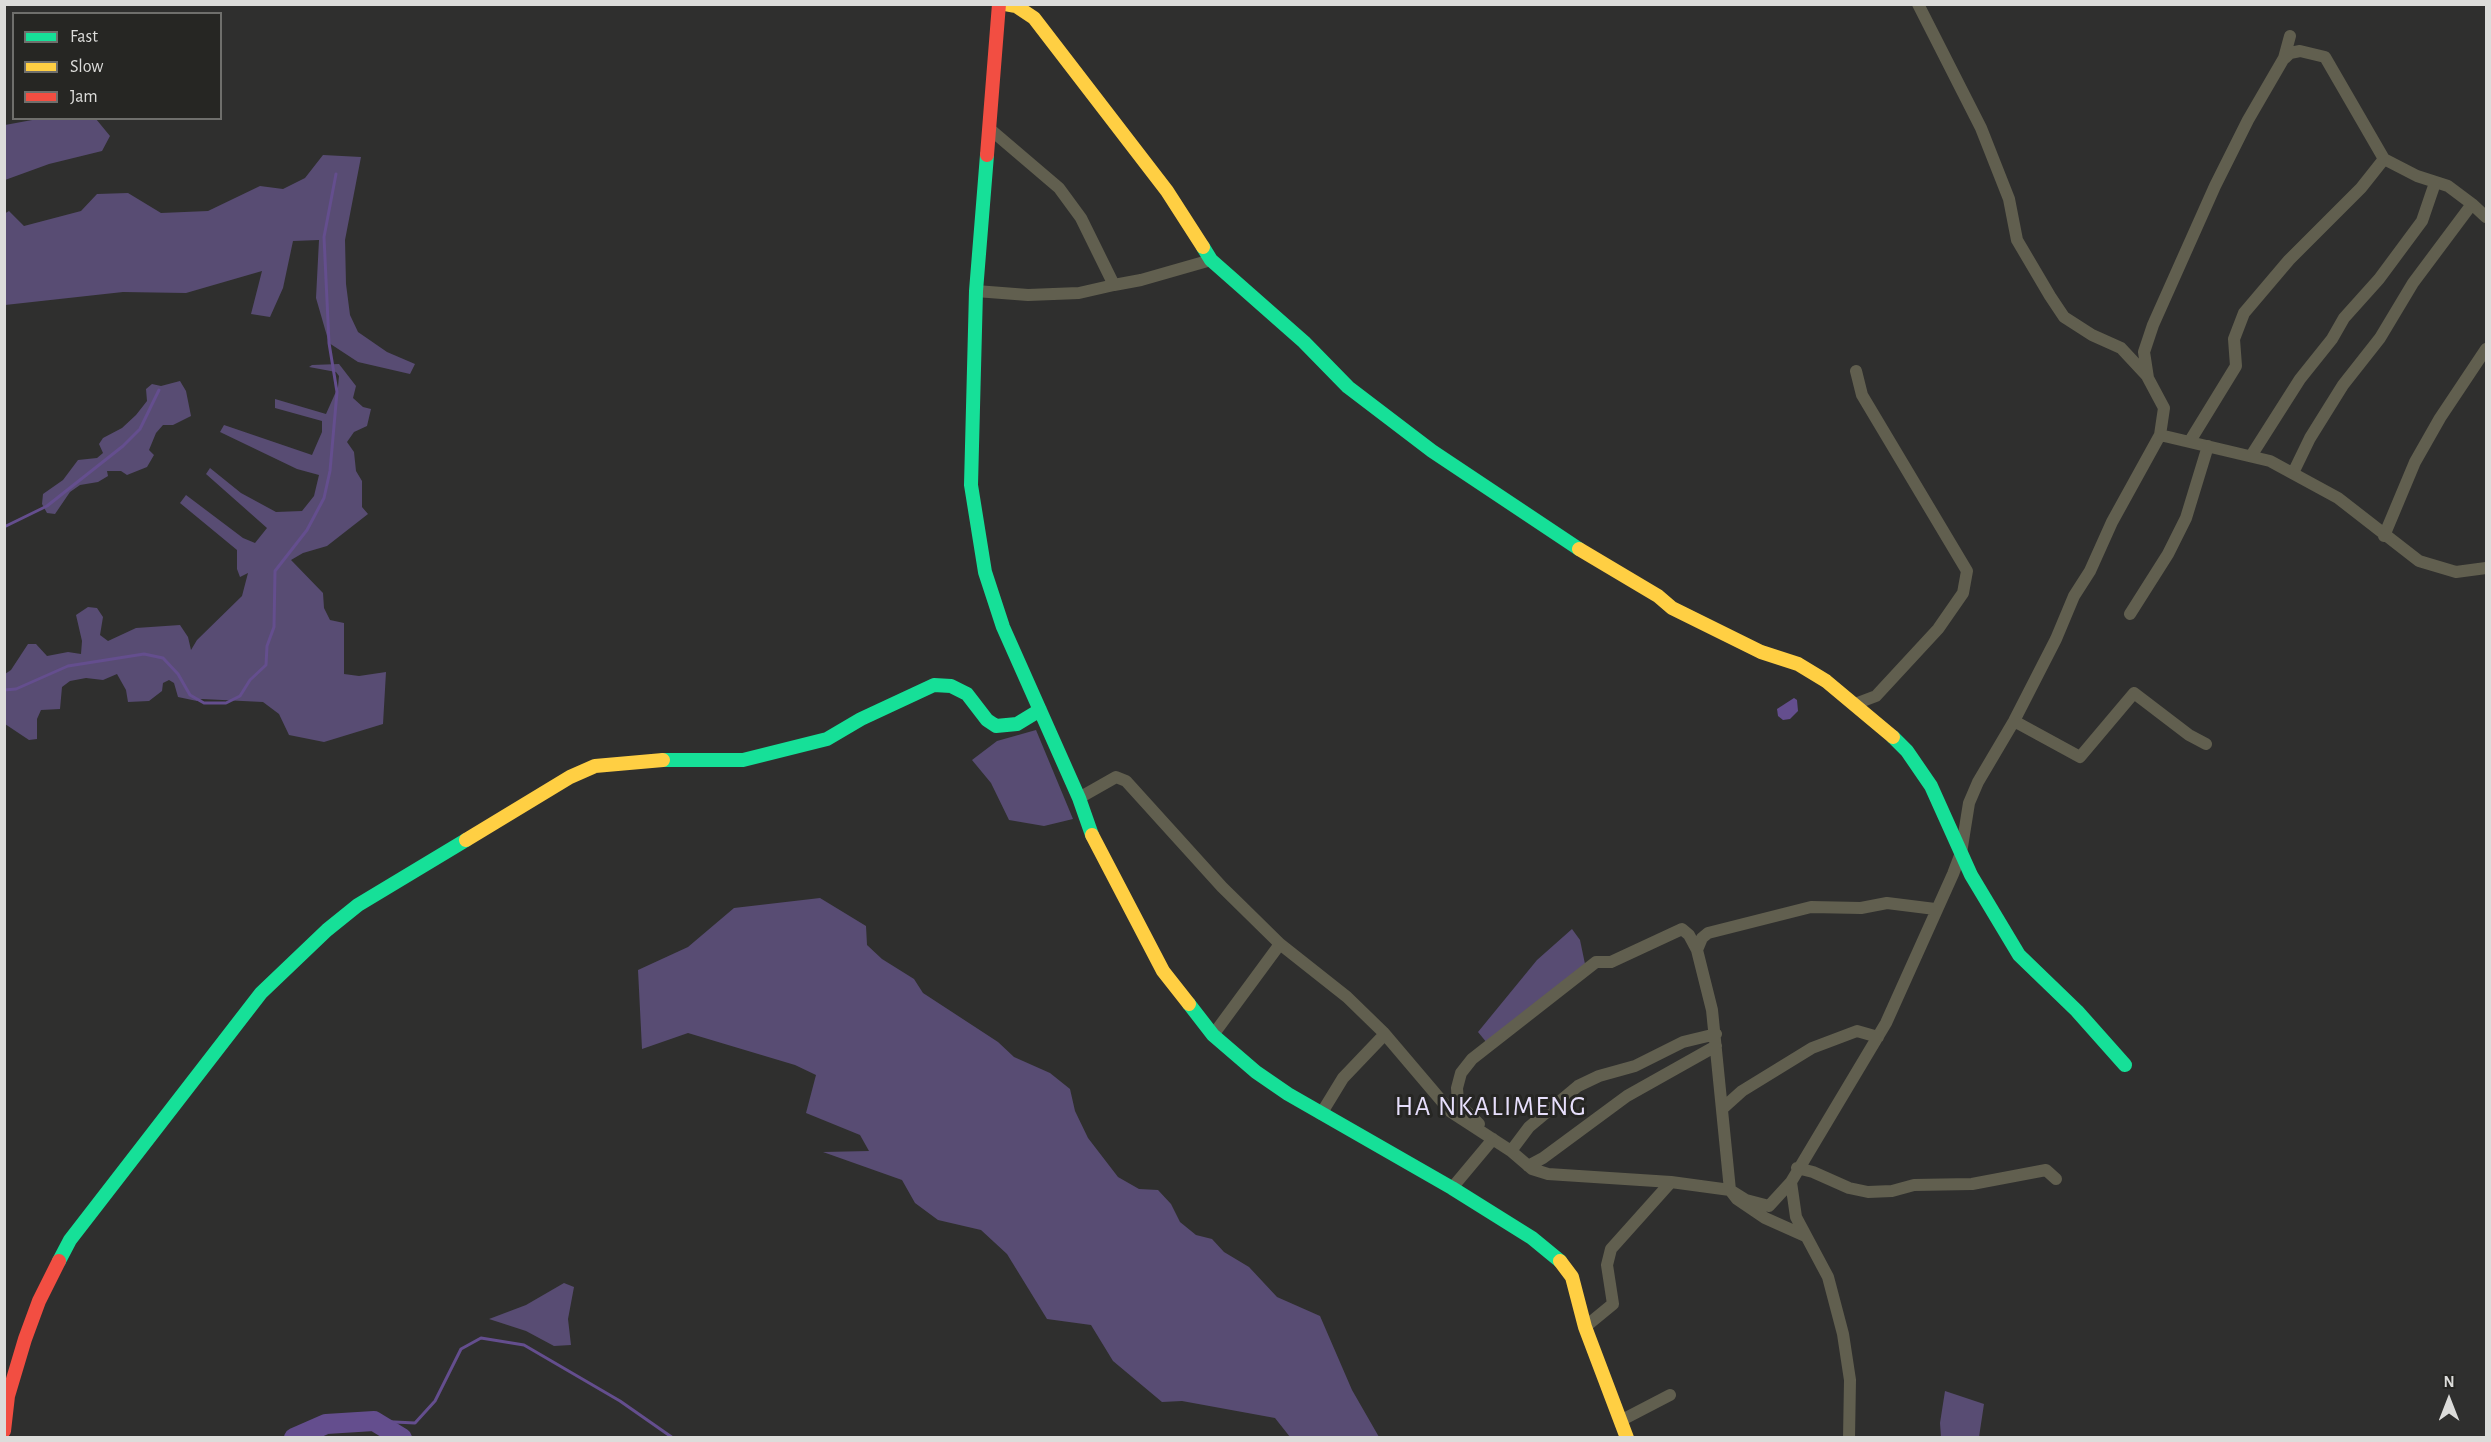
<!DOCTYPE html>
<style>
body{margin:0}
#map{position:relative;width:2491px;height:1442px;overflow:hidden;background:#2f2f2e;font-family:"Alegreya Sans",sans-serif}
canvas{display:block}
.frame{position:absolute;inset:0;border:6px solid #dcdcda;pointer-events:none}
.legend{position:absolute;left:12px;top:12px;width:210px;height:108px;box-sizing:border-box;background:#262623;border:2px solid #6f6f6c;margin:0;padding:8px 10px;list-style:none;font-size:18px;color:#dcdcda}
.legend li{display:flex;align-items:center;gap:12px;height:30px}
.legend b{width:30px;border:2px solid #6f6f6c}
.north{position:absolute;left:2419px;top:1370px;width:60px;height:60px;-webkit-text-stroke:4px #262623;paint-order:stroke;rotate:0deg;font-size:16px;font-weight:700;line-height:24px;text-align:center;color:#dcdcda}
.north::after{content:'';display:block;margin:auto;width:21px;height:27px;background:#dcdcda;clip-path:polygon(50% 0,100% 100%,50% 72%,0 100%)}
</style>
<div id="map">
<canvas width="2491" height="1442"></canvas>
<div class="frame"></div>
<ul class="legend">
<li><b style="height:8px;background:#16e098"></b>Fast</li>
<li><b style="height:8px;background:#ffcf43"></b>Slow</li>
<li><b style="height:8px;background:#f24e42"></b>Jam</li>
</ul>
<div class="north">N</div>
</div>
<script>
const context = document.querySelector('canvas').getContext('2d');
context.lineJoin = 'round';
function fillPath(path, color) { context.fillStyle = color; context.fill(path, 'evenodd'); }
const shape = rows => new Path2D(rows.map(r => 'M' + r).join(''));
function trace(path, color, width, dash) { context.strokeStyle = color; context.lineWidth = width; context.lineCap = dash ? 'butt' : 'round'; context.setLineDash(dash || []); context.stroke(path); }
function drawText(font, color, halo, rows, align = 'center') {
  context.font = font + ' "Alegreya Sans",sans-serif'; context.lineWidth = 6; context.setLineDash([]); context.textBaseline = 'middle'; context.strokeStyle = halo; context.fillStyle = color; for (const [text, x, y, turn = 0] of rows) {
    context.save(); context.translate(x, y); context.rotate((+turn || 0) * Math.PI / 180); context.textAlign = isNaN(turn) ? turn : align; if (halo) context.strokeText(text, 0, 0); context.fillText(text, 0, 0); context.restore();
  }
}
fillPath(shape([
 [43,118,96,119,110,136,102,151,49,164,5,180,5,125],
 [323,155,361,157,345,240,346,284,350,315,358,332,387,352,415,364,410,374,358,362,329,343,316,298,319,240,293,241,283,288,270,317,251,314,262,271,186,293,123,292,5,305,4,214,9,211,24,226,81,211,97,194,128,193,161,213,208,211,260,186,283,189,305,178],
 [339,364,356,386,353,398,363,407,371,409,367,426,354,432,347,442,354,452,356,471,362,481,362,507,368,514,327,546,303,553,291,560,323,593,324,608,330,620,344,623,344,674,359,676,386,672,383,724,324,742,289,735,279,714,263,702,202,699,197,701,178,697,174,683,169,680,163,683,162,691,149,701,128,702,126,690,117,674,103,680,86,678,70,681,62,687,60,709,41,710,37,719,37,739,29,740,5,724,5,674,11,670,28,644,36,644,47,656,68,652,81,654,82,641,76,615,88,607,97,608,103,617,100,635,108,641,136,628,180,625,188,637,191,650,197,640,242,596,248,573,240,577,237,569,237,550,180,503,186,495,243,538,255,543,267,528,206,474,210,468,241,493,276,512,302,511,314,496,319,475,297,469,220,432,224,425,312,455,322,432,322,421,275,408,275,399,326,414,338,387,339,376,336,372,309,367,312,365],
 [180,381,186,391,191,416,173,425,163,425,156,433,149,450,154,455,147,467,127,475,121,471,107,471,108,476,98,482,80,485,70,492,55,514,47,513,42,504,43,494,63,480,78,460,97,458,103,453,99,444,103,438,122,428,136,415,147,401,146,389,152,384,161,386],
 [1036,730,1073,819,1044,826,1009,820,991,783,972,760,997,741],
 [820,898,866,926,867,945,882,959,914,979,923,993,998,1042,1014,1057,1050,1073,1070,1089,1075,1111,1088,1138,1118,1177,1139,1189,1158,1190,1171,1204,1180,1222,1196,1235,1212,1239,1224,1252,1249,1267,1277,1297,1320,1316,1352,1390,1379,1437,1290,1437,1275,1418,1182,1401,1162,1402,1113,1361,1091,1325,1047,1319,1007,1254,981,1230,938,1220,915,1203,902,1180,823,1152,869,1151,860,1135,806,1113,816,1075,795,1065,688,1033,642,1049,638,970,688,947,734,908],
 [1572,929,1580,940,1585,964,1487,1043,1478,1032,1537,960],
 [564,1283,574,1287,568,1319,571,1345,554,1346,526,1331,489,1319,526,1305],
 [1945,1391,1984,1404,1979,1437,1941,1437,1940,1423]
]), '#584c73');
fillPath(shape([
 [1794,698,1797,700,1798,711,1790,719,1783,720,1778,716,1777,709]
]), '#644e8e');
trace(shape([
 [4,527,47,506,123,446,140,429,159,390],
 [4,690,16,689,68,666,144,654,163,658,178,674,190,695,204,703,226,703,240,696,250,680,266,665,267,646,274,627,275,571,307,530,324,498,330,471,337,392,329,343,324,237,336,174],
 [374,1421,415,1423,435,1401,461,1349,481,1338,524,1345,620,1401,673,1438]
]), '#644e8e', 3);
trace(shape([
 [294,1438,326,1424,374,1421,402,1438]
]), '#644e8e', 20);
trace(shape([
 [1918,4,1981,128,2009,199,2017,240,2050,296,2064,317,2092,335,2121,348,2148,377],
 [2285,58,2290,53,2300,51,2325,57,2384,159],
 [991,130,1059,188,1081,218,1114,285,1141,280,1211,260],
 [2472,204,2486,217],
 [976,291,1028,295,1079,293,1114,285],
 [2160,435,2270,461,2338,498,2419,561,2456,572,2486,568],
 [2190,441,2236,366,2234,339,2244,313,2289,260,2361,188,2384,159,2417,176,2448,186,2472,204,2413,283,2380,338,2343,385,2310,438,2293,473],
 [2251,456,2300,379,2332,339,2344,318,2379,279,2422,221,2435,183],
 [2384,536,2415,462,2440,418,2486,349],
 [2130,614,2168,554,2186,518,2208,446],
 [1855,704,1876,696,1938,629,1963,593,1967,571,1862,395,1856,371],
 [2014,721,2080,757,2134,693,2189,735,2206,744],
 [1079,798,1116,777,1126,781,1222,887,1280,944],
 [1697,950,1702,938,1708,933,1811,907,1861,908,1887,903,1935,909],
 [1213,1035,1280,944,1347,997,1383,1032,1451,1112,1511,1151,1532,1169,1548,1174,1671,1182,1730,1190,1737,1199,1765,1218,1803,1235],
 [1722,1109,1742,1091,1812,1048,1857,1031,1878,1037],
 [1321,1114,1343,1078,1385,1034],
 [1479,1124,1458,1103,1457,1088,1461,1073,1472,1059,1596,962,1611,962,1682,929,1689,935,1697,950,1712,1010,1730,1190,1746,1200,1769,1206,1791,1182],
 [1511,1151,1529,1127,1578,1086,1599,1076,1635,1066,1683,1042,1716,1034],
 [1528,1166,1543,1158,1627,1096,1716,1046],
 [1797,1168,1813,1172,1849,1188,1868,1192,1892,1191,1914,1185,1972,1184,2046,1170,2056,1179],
 [1452,1188,1493,1139],
 [1585,1327,1613,1304,1607,1265,1611,1249,1671,1182],
 [1623,1425,1620,1421,1670,1395],
 [1849,1438,1850,1380,1843,1334,1828,1277,1796,1217,1791,1182,1886,1023,1953,874,1961,853,1969,803,1978,782,2014,721,2056,639,2074,596,2090,571,2112,522,2160,435,2164,408,2148,378,2144,352,2153,325,2215,186,2248,120,2284,58,2290,36]
]), '#615f4f', 12);
trace(shape([
 [987,155,976,291,971,485,985,572,1003,627,1079,798,1092,835],
 [1203,247,1211,260,1304,342,1348,387,1432,451,1579,549],
 [1893,737,1907,751,1931,786,1971,875,2019,955,2077,1011,2125,1065],
 [663,760,743,760,827,739,861,719,934,685,951,686,967,694,987,720,996,726,1017,724,1040,710],
 [1189,1004,1213,1035,1256,1072,1288,1094,1452,1188,1532,1238,1560,1261],
 [59,1261,70,1240,261,993,327,930,358,905,466,840]
]), '#16e098', 14);
trace(shape([
 [1005,4,1016,6,1034,18,1167,191,1203,247],
 [1579,549,1658,596,1672,608,1761,652,1798,664,1826,681,1893,737],
 [1092,835,1163,971,1189,1004],
 [466,840,570,777,595,766,663,760],
 [1560,1261,1572,1277,1585,1327,1627,1438]
]), '#ffcf43', 14);
trace(shape([
 [987,155,999,4],
 [4,1431,8,1396,25,1339,39,1301,59,1261]
]), '#f24e42', 14);
context.letterSpacing = '1.5px';
drawText('27px', '#e7dffc', '#262623', [
 ["HA NKALIMENG",1491,1107]
]);
context.letterSpacing = '0px';
</script>
